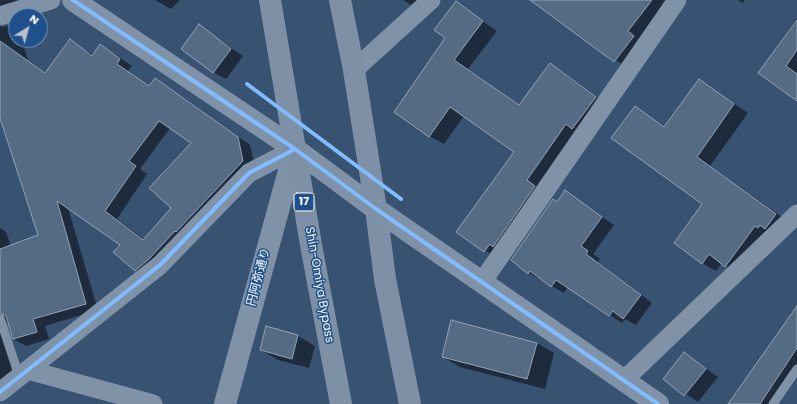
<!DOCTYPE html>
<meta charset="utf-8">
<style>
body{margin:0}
#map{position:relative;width:797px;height:404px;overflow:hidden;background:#385272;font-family:Poppins,sans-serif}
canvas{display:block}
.north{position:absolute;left:8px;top:8px;width:40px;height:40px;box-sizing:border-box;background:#1f508b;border:1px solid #7996b9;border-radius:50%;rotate:37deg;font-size:11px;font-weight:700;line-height:16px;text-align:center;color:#fff}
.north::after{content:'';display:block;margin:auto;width:14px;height:18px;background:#b9c2ce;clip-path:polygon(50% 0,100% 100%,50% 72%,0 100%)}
</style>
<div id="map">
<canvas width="797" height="404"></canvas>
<div class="north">N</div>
</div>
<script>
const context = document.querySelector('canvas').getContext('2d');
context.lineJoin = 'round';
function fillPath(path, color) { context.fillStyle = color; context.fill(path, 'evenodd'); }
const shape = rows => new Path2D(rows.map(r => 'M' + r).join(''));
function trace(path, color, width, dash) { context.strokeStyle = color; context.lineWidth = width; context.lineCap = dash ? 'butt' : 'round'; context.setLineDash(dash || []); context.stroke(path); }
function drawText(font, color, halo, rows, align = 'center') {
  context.font = font + ' Poppins,"Noto Sans JP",sans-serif'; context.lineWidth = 3; context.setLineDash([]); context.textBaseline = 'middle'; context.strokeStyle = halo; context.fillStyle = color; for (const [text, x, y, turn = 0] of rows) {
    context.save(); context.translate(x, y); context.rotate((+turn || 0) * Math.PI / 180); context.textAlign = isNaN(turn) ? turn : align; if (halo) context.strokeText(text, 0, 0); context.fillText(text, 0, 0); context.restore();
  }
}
fillPath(shape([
 [0,0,30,0,1,21,1,27,8,26,16,31,16,40,22,40,28,60,46,73,70,41,93,55,101,45,132,66,128,71,150,87,155,79,167,86,250,145,255,168,148,277,136,270,121,244,68,208,98,310,45,326,49,339,26,346,14,339,8,320,6,327,17,374,0,385,0,228,6,232,11,246,39,236,0,112],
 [170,128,193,143,172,208,145,240,117,219,147,174,140,169],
 [155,0,180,0,171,9],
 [403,0,424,0,417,9],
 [531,0,668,0,627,68],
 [737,0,745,0,743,3],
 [456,3,497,31,468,69,520,105,550,64,565,73,610,107,500,260,457,232,515,151,464,116,444,144,429,136,446,37],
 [797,18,797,100,760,73],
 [199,26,243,56,226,79,213,72],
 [699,80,748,113,710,166,789,222,740,274,722,263,716,271,702,263,704,204,635,107,665,127],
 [565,192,614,225,593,254,600,259,598,262,652,303,636,325,625,319,622,323,568,287,564,293,529,273,512,260],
 [797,311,797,371,775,404,730,404],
 [267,327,298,336,315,346,309,368,278,360,261,350],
 [537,343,554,353,545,389,460,367,443,357],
 [684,353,718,377,698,402,664,379]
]), '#0007');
const building = shape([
 [530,0,652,0,628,31,634,36,614,62,530,0],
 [456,1,483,21,454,60,519,105,550,63,596,97,572,129,566,124,527,180,535,186,493,247,490,244,484,252,456,232,514,152,450,107,429,137,394,112,445,38,434,30,456,1],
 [797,20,797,50,786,66,797,74,797,101,758,73,797,20],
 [199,24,231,49,213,73,181,49,199,24],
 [70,39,92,56,100,44,120,59,117,64,149,86,155,78,238,137,243,161,176,232,175,231,149,259,135,271,113,252,120,245,57,201,86,304,33,319,37,332,13,339,6,316,0,312,0,249,38,235,0,118,0,41,45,73,70,39],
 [159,121,191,143,149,188,171,208,143,240,105,211,136,166,129,161,159,121],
 [699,79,734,104,697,157,776,214,765,229,760,225,758,228,755,226,725,267,709,254,702,264,674,243,702,204,611,138,635,106,664,127,699,79],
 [565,190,602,217,581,246,588,251,586,254,641,295,623,319,613,311,609,316,556,280,551,287,530,271,528,274,511,260,553,199,557,202,565,190],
 [797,306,797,348,760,404,728,404,797,306],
 [451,320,537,343,527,379,442,357,451,320],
 [266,326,298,335,292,359,260,350,266,326],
 [684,352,706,369,684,396,663,379,684,352]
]);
fillPath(building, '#556b84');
trace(building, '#93a2b5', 1);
trace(shape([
 [0,318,19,376],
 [773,404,797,369]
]), '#7f92a7', 9);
trace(shape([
 [0,16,51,0],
 [354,70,431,0],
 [482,282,677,0],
 [28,370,153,404],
 [624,380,797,214],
 [0,392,160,265,249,173,295,149]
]), '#7f92a7', 19);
trace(shape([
 [73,0,295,149,376,209,658,404],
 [225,404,295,149]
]), '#7f92a7', 22);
trace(shape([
 [270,0,311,245,341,404],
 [340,0,354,70,376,209,385,279,410,404]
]), '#7e90a5', 22);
trace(shape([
 [73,0,295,149,376,209,658,404],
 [247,84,401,199],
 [0,392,160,265,249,173,295,149]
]), '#80bcff', 4);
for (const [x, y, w] of [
 [304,202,20]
]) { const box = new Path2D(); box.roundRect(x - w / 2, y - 9, w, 18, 3); context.fillStyle = '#1f508b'; context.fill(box); trace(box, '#fff', 1); }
drawText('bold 11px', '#fff', null, [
 ["17",304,202]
]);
drawText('12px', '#fff', '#1f508b', [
 ["円阿弥通り",259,277,-75],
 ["Shin-Omiya Bypass",319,285,80]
]);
</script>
